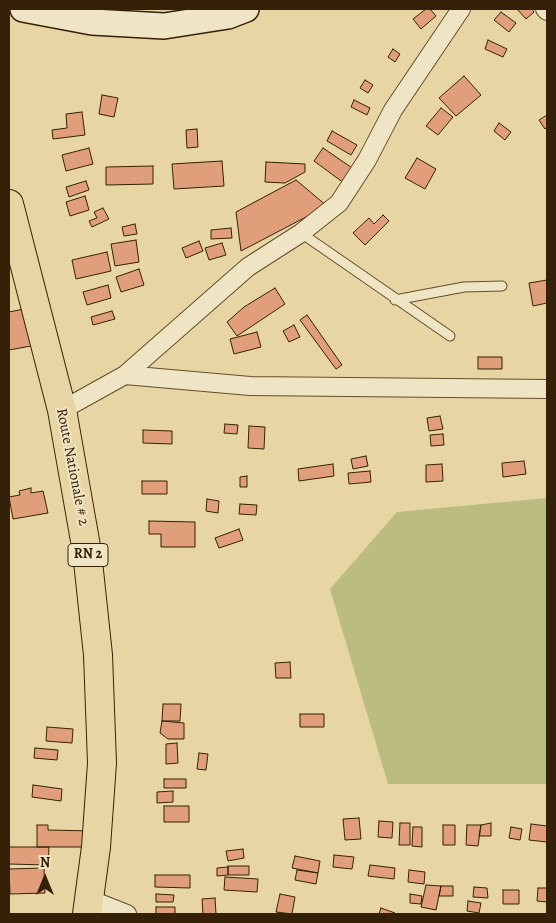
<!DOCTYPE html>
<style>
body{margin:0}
#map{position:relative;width:556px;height:923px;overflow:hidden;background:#e7d6a3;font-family:Alegreya,serif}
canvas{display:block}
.frame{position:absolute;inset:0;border:10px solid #352107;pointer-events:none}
.north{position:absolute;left:20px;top:853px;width:50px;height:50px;-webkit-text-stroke:4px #efe4c3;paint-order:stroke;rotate:0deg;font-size:14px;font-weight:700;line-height:20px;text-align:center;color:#352107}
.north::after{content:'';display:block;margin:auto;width:18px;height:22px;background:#352107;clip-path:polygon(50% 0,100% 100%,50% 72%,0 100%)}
</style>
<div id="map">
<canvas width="556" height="923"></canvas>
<div class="frame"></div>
<div class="north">N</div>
</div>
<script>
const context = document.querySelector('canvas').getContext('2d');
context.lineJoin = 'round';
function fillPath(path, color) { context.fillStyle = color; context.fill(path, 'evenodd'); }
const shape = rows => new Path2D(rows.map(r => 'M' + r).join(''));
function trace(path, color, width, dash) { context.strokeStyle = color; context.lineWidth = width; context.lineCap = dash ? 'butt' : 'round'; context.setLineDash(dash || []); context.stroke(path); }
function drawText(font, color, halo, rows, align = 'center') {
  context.font = font + ' Alegreya,serif'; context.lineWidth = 4; context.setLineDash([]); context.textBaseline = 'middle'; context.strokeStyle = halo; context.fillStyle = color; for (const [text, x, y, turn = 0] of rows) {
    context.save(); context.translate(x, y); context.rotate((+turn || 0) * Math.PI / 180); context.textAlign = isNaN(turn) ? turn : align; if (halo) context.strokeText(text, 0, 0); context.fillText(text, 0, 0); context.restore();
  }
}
fillPath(shape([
 [547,498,547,784,388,784,330,589,397,512]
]), '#babc82');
const building = shape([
 [426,9,430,9,436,16,421,29,413,19,426,9],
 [517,9,532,9,534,12,526,19,517,9],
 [501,12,516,23,509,32,494,20,501,12],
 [488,40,507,49,503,57,485,49,488,40],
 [393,49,400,54,395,62,388,57,393,49],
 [464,76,481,95,456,116,439,98,464,76],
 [365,80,373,85,368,93,360,88,365,80],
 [102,95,118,98,114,117,99,114,102,95],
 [354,100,370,108,367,115,351,107,354,100],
 [441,108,453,117,438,135,426,126,441,108],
 [82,112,85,135,53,139,52,130,67,128,66,114,82,112],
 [547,115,547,127,545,129,539,120,547,115],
 [499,123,511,132,505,140,494,131,499,123],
 [197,129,198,147,187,148,186,130,197,129],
 [332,131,357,145,351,155,327,141,332,131],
 [89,148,93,164,66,171,62,155,89,148],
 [323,148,358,172,348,186,314,161,323,148],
 [417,158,436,169,425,189,405,178,417,158],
 [222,161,224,186,174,189,172,164,222,161],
 [266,162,305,164,305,172,285,183,265,182,266,162],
 [153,166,153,184,106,185,106,167,153,166],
 [296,180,327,206,241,251,236,212,296,180],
 [86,181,89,190,69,197,66,187,86,181],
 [85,196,89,210,70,216,66,202,85,196],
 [103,208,109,219,92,227,89,221,97,218,94,212,103,208],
 [383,215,389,221,365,245,353,233,369,218,374,224,383,215],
 [135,224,137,234,124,236,122,227,135,224],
 [231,228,232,238,211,239,211,230,231,228],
 [136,240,139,262,115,266,111,244,136,240],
 [199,241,203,251,186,258,182,248,199,241],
 [222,243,226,255,209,260,205,248,222,243],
 [107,252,111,271,76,279,72,260,107,252],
 [139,269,144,285,121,292,116,277,139,269],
 [547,280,547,303,533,306,529,283,547,280],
 [108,285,111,298,87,305,83,292,108,285],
 [275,288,285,304,237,336,227,322,244,307,275,288],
 [24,309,31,346,9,350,9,312,24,309],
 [112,311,115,319,93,325,91,317,112,311],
 [307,315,342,365,336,369,300,320,307,315],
 [294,325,300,337,289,342,283,331,294,325],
 [257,332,261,347,234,354,230,339,257,332],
 [478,357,502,357,502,369,478,369,478,357],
 [440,416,443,429,429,431,427,418,440,416],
 [225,424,238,425,237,434,224,433,225,424],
 [249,426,265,427,264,449,248,448,249,426],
 [143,430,172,431,172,444,143,443,143,430],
 [443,434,444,445,431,446,430,435,443,434],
 [366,456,368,466,353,469,351,459,366,456],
 [524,461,526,474,503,477,502,463,524,461],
 [333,464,334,476,299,481,298,469,333,464],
 [442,464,443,481,426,482,426,465,442,464],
 [370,471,371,482,349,484,348,473,370,471],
 [247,476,247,487,240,487,240,477,247,476],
 [142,481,167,481,167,494,142,494,142,481],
 [31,488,31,493,43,491,48,513,13,519,9,497,20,495,19,491,31,488],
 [207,499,219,501,218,513,206,511,207,499],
 [240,504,257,505,256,515,239,514,240,504],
 [149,521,195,522,195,547,161,547,161,534,149,534,149,521],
 [239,529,243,540,219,548,215,538,239,529],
 [290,662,291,678,276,678,275,663,290,662],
 [163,704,181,704,180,721,162,721,163,704],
 [300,714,324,714,324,727,300,727,300,714],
 [162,721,184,723,184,739,168,739,160,733,162,721],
 [47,727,73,729,72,743,46,741,47,727],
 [177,743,178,763,166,764,166,744,177,743],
 [35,748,58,750,57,760,34,758,35,748],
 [199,753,208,754,206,770,197,769,199,753],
 [164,779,186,779,186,788,164,788,164,779],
 [33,785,62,789,61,801,32,797,33,785],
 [173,791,173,802,157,803,157,792,173,791],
 [164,806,189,806,189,822,164,822,164,806],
 [359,818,361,839,345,840,343,819,359,818],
 [379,821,393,822,392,838,378,837,379,821],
 [400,823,410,823,410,845,399,845,400,823],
 [491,823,491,836,479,836,481,825,491,823],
 [531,824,547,826,547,842,529,840,531,824],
 [37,825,48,825,48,830,93,831,93,847,37,847,37,825],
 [443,825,455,825,455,845,443,845,443,825],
 [467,825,481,825,478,846,466,845,467,825],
 [413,827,422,827,422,847,412,846,413,827],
 [511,827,522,829,520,840,509,838,511,827],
 [9,847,49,847,48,865,9,864,9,847],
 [243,849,244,858,228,861,226,851,243,849],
 [334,855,354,857,352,869,333,867,334,855],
 [295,856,320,861,318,873,292,868,295,856],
 [370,865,395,868,394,879,368,876,370,865],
 [228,866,249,866,249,875,228,875,228,866],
 [228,867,228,875,217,876,217,868,228,867],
 [44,868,45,893,10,894,9,869,44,868],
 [297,870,318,873,316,884,295,880,297,870],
 [409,870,425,872,424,884,408,882,409,870],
 [155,875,190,875,190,888,155,887,155,875],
 [225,877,258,879,257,892,224,890,225,877],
 [426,885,441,886,436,910,421,907,426,885],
 [441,886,453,886,453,896,439,896,441,886],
 [474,887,487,888,488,898,473,897,474,887],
 [538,888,547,888,547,902,537,901,538,888],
 [503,890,519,890,519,904,503,904,503,890],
 [156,894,174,895,173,902,156,902,156,894],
 [280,894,295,897,292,914,276,912,280,894],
 [410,894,422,896,421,904,410,903,410,894],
 [215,898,216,914,203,914,202,899,215,898],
 [468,901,481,903,479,913,467,911,468,901],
 [156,907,175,907,175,914,156,914,156,907],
 [381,908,395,913,395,914,379,914,381,908]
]);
fillPath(building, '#e09f7a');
trace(building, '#352107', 1);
const lane = shape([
 [301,233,450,336],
 [395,300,464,287,502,286]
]);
const street = shape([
 [545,9,547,11],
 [125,375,250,386,547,389],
 [62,410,125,375,248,267,301,233,339,203,367,160,393,110,461,9],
 [89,899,127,914]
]);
const secondary = shape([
 [23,9,92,22,164,26,228,16,246,9]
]);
const primary = shape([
 [9,204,62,410,87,552,98,655,102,763,96,847,87,914]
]);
trace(lane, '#624e2e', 11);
trace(street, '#624e2e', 20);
trace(secondary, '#352107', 28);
trace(primary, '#352107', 30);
trace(lane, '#efe4c3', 9);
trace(street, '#efe4c3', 18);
trace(secondary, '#efe4c3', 25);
trace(primary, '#e7d6a3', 28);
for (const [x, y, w] of [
 [88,555,40]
]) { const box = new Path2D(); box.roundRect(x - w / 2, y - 11.5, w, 23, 4); context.fillStyle = '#efe4c3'; context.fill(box); trace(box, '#352107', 1); }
drawText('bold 14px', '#352107', null, [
 ["RN 2",88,555]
]);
drawText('15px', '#352107', '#efe4c3', [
 ["Route Nationale # 2",72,467,79]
]);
</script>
